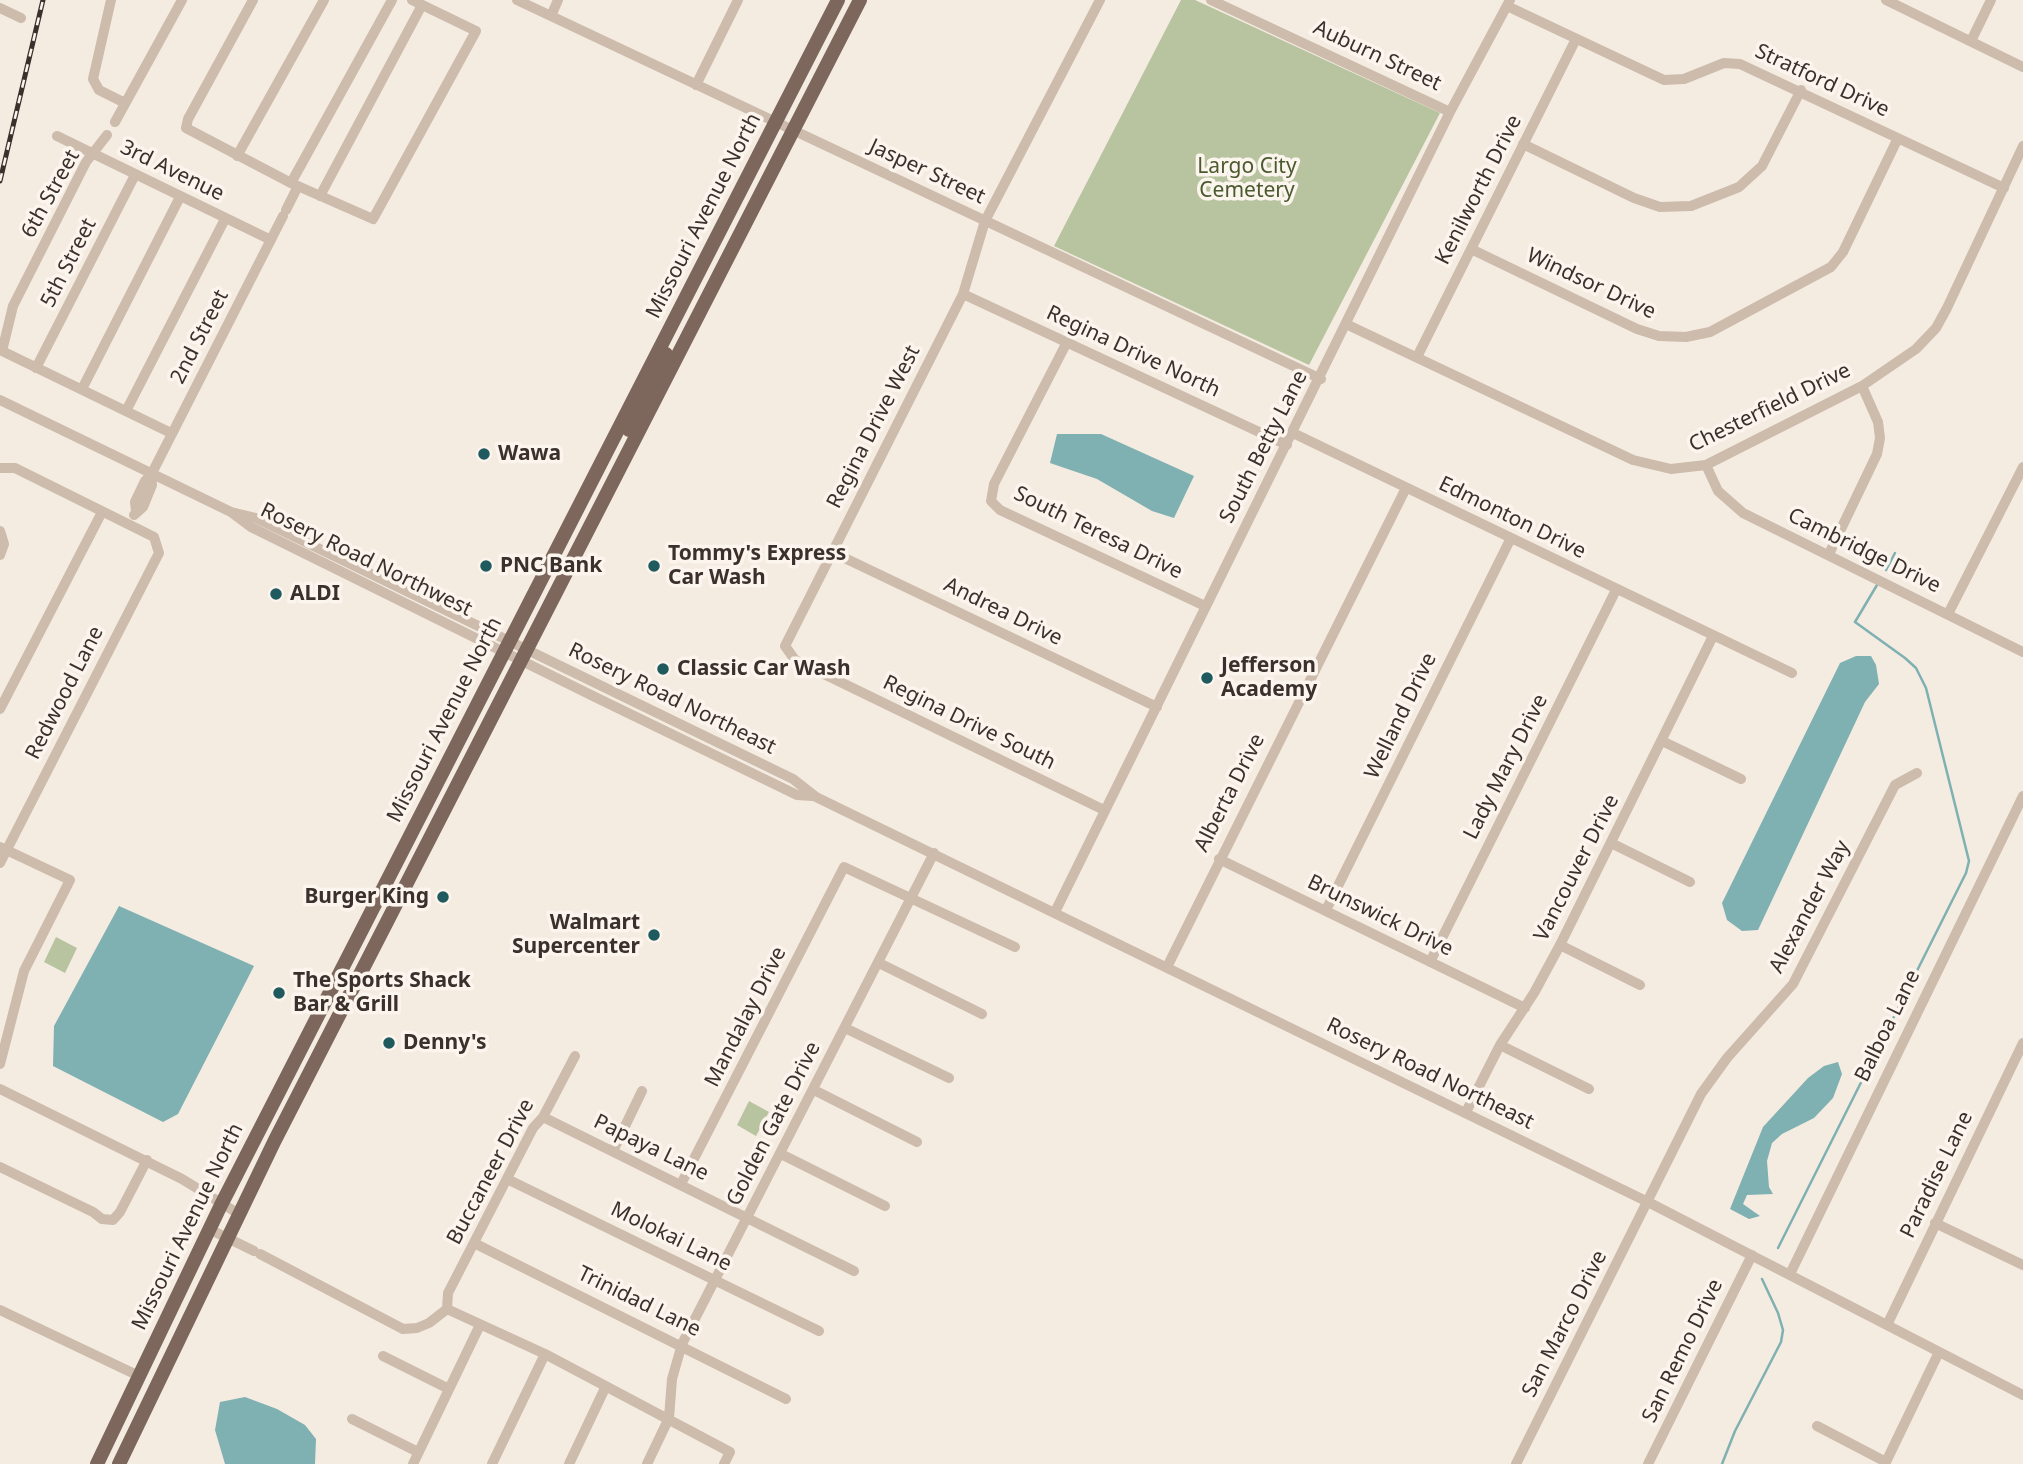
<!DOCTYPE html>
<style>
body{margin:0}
canvas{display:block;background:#f4ebe1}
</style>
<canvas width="2023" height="1464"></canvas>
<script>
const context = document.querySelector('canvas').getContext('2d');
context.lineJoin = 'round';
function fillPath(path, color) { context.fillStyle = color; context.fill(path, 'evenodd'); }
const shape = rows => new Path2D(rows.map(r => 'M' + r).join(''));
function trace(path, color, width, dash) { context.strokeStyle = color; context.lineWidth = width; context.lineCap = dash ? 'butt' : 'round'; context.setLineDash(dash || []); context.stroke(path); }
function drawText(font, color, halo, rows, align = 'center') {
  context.font = font + ' "Noto Sans",sans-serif'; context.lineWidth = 7; context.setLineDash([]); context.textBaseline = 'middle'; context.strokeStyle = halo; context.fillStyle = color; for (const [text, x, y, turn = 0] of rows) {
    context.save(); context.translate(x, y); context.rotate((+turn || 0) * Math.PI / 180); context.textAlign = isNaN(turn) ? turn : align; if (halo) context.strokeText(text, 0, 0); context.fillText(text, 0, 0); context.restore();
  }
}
fillPath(shape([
 [1181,0,1195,0,1440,113,1309,365,1054,246],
 [56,937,77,948,65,973,44,962],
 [749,1101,769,1112,756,1136,737,1125]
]), '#b8c4a0');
fillPath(shape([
 [1057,434,1101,434,1194,476,1174,518,1152,511,1097,479,1050,463],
 [1856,656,1871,656,1876,665,1879,684,1865,702,1758,930,1742,931,1727,920,1722,903,1840,663],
 [119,906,254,966,178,1114,163,1122,53,1066,54,1026],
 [1838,1062,1842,1074,1833,1098,1814,1118,1782,1134,1772,1143,1767,1161,1769,1187,1773,1194,1747,1195,1743,1204,1760,1216,1749,1219,1730,1209,1763,1127,1808,1078,1824,1066],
 [245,1397,277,1409,305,1425,316,1439,315,1464,225,1464,215,1430,220,1402]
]), '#7fb0b2');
trace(shape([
 [1886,570,1895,553],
 [1778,1248,1966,873,1969,861,1926,688,1916,668,1905,658,1855,622,1877,585],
 [1722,1464,1735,1431,1781,1342,1783,1330,1778,1313,1762,1279]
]), '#7fb0b2', 2.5);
trace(shape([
 [111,0,93,79,99,90,125,103],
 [253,0,188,119,186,128,291,183,373,219,476,31,412,0],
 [517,0,1321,379],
 [1100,0,985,221,963,294,785,646,795,660,1104,810],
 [1211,0,1450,112],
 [1886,0,2023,67],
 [1507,6,1664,80,1684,79,1724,63,1740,64,2004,188],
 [0,8,21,18],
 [551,16,558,0],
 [1971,41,1991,0],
 [696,85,738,0],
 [115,122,182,0],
 [107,135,86,162,13,306,2,351,171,433],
 [57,136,271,240],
 [1523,144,1634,198,1660,207,1691,206,1739,187,1762,166,1801,90],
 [237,156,324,0],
 [291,183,392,0],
 [320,196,422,5],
 [286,210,298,186],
 [1471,249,1637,329,1659,336,1686,337,1710,332,1831,267,1843,252,1898,138],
 [963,294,1287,445],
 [1348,325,1633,460,1671,469,1706,465,1862,386,1916,349,1936,328,1947,308,2023,146],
 [1067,342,994,484,991,501,1000,510,1205,606],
 [1417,357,1576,39],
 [36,368,135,175],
 [82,389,180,197],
 [0,400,231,512,251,527,595,697,797,795,813,796],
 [126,411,225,219],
 [1293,433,1792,673],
 [1706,465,1718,491,1743,513,2023,652],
 [0,468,15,468,154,537,159,553,0,863],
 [136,511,135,502,145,481,151,475,283,216],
 [231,512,256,518,793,779,816,797,1648,1202,2023,1395],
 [134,515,143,507,152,485,151,475],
 [0,531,4,544,0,555],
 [832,552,1157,707],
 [1829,554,1877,454,1880,438,1878,422,1862,386],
 [1948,614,2023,467],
 [0,709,102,512],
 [1662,741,1741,779],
 [1611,843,1690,882],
 [0,847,70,880,24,971,0,1064],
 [1219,859,1525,1008],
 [1326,910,1511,538],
 [1055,912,1450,112,1510,0],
 [1560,945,1640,985],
 [1430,962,1616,590],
 [879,963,982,1014],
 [1167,967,1406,488],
 [845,1028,949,1078],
 [1500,1045,1589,1089],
 [0,1089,182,1179,239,1214],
 [814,1090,917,1142],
 [1466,1112,1500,1045,1534,993,1560,945,1713,636],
 [543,1117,854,1271],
 [613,1151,642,1091],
 [781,1154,885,1206],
 [0,1167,93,1212,102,1219,113,1220,120,1212,147,1160],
 [507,1179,819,1331],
 [681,1184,844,867,1015,947],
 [1935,1223,2023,1265],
 [209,1229,254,1251],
 [474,1243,786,1399],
 [260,1254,403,1329,417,1328,429,1323,447,1309],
 [1790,1274,2023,796],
 [447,1309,545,1354,730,1452,724,1464],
 [447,1309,448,1293,533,1128,543,1117,575,1056],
 [0,1310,139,1376],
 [1887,1325,2023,1043],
 [383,1356,449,1389],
 [352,1419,418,1452],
 [1817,1426,1886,1462],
 [413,1464,480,1325],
 [492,1464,545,1354],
 [569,1464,606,1386],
 [647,1464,669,1418,672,1379,682,1344,934,853],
 [1516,1464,1701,1094,1727,1058,1793,984,1895,785,1917,773],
 [1648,1464,1752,1255],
 [1885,1464,1939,1352]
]), '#cdbbac', 10);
trace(shape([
 [655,398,655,380,666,354],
 [629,430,642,403,642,387],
 [97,1464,221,1205,838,0],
 [119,1464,275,1140,860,0]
]), '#7d675c', 14);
const rail = shape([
 [0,181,43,0]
]);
trace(rail, '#3b302b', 5);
trace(rail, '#fbf5ee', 2.5, [8]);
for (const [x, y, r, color] of [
 [484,454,7,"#1f5a5e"],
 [486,566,7,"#1f5a5e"],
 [654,566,7,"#1f5a5e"],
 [276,594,7,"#1f5a5e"],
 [663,669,7,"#1f5a5e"],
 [1207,678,7,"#1f5a5e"],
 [443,897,7,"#1f5a5e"],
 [654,935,7,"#1f5a5e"],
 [279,993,7,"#1f5a5e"],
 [389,1043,7,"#1f5a5e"]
]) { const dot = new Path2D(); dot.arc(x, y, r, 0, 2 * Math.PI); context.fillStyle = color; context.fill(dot); trace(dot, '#fbf5ee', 2.5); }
drawText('21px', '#3b302b', '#fbf5ee', [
 ["Auburn Street",1377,56,25],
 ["Stratford Drive",1822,81,25],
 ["3rd Avenue",172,171,26],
 ["Jasper Street",927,172,25],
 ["Kenilworth Drive",1479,190,-63],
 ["6th Street",51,194,-61],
 ["Missouri Avenue North",704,216,-63],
 ["5th Street",69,263,-63],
 ["Windsor Drive",1591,284,25],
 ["2nd Street",200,337,-63],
 ["Regina Drive North",1133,352,25],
 ["Chesterfield Drive",1770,408,-26],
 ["Regina Drive West",874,427,-63],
 ["South Betty Lane",1264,447,-63],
 ["Edmonton Drive",1512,518,26],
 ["South Teresa Drive",1098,533,26],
 ["Cambridge Drive",1864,551,26],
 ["Rosery Road Northwest",366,560,26],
 ["Andrea Drive",1003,612,26],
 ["Redwood Lane",65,693,-63],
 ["Rosery Road Northeast",672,699,26],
 ["Welland Drive",1401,716,-64],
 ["Missouri Avenue North",445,720,-63],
 ["Regina Drive South",969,723,26],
 ["Lady Mary Drive",1506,767,-63],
 ["Alberta Drive",1230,793,-63],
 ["Vancouver Drive",1577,868,-63],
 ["Alexander Way",1810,907,-62],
 ["Brunswick Drive",1380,916,26],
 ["Mandalay Drive",746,1017,-63],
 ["Balboa Lane",1888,1026,-64],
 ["Rosery Road Northeast",1430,1074,26],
 ["Golden Gate Drive",774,1124,-63],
 ["Papaya Lane",651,1148,26],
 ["Buccaneer Drive",491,1172,-62],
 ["Paradise Lane",1937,1175,-64],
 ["Missouri Avenue North",188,1227,-64],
 ["Molokai Lane",671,1237,26],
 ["Trinidad Lane",639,1302,26],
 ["San Marco Drive",1565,1324,-63],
 ["San Remo Drive",1683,1351,-64]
]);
drawText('21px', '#4a5a2e', '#fbf5ee', [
 ["Largo City",1247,167],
 ["Cemetery",1247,191]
]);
drawText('bold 21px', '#3b302b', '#fbf5ee', [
 ["Wawa",498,454],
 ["Tommy's Express",668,554],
 ["Car Wash",668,578],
 ["PNC Bank",500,566],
 ["ALDI",290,594],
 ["Jefferson",1221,666],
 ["Academy",1221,690],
 ["Classic Car Wash",677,669],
 ["Burger King",429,897,"right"],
 ["Walmart",640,923,"right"],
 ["Supercenter",640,947,"right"],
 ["The Sports Shack",293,981],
 ["Bar & Grill",293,1005],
 ["Denny's",403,1043]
], 'left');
</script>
